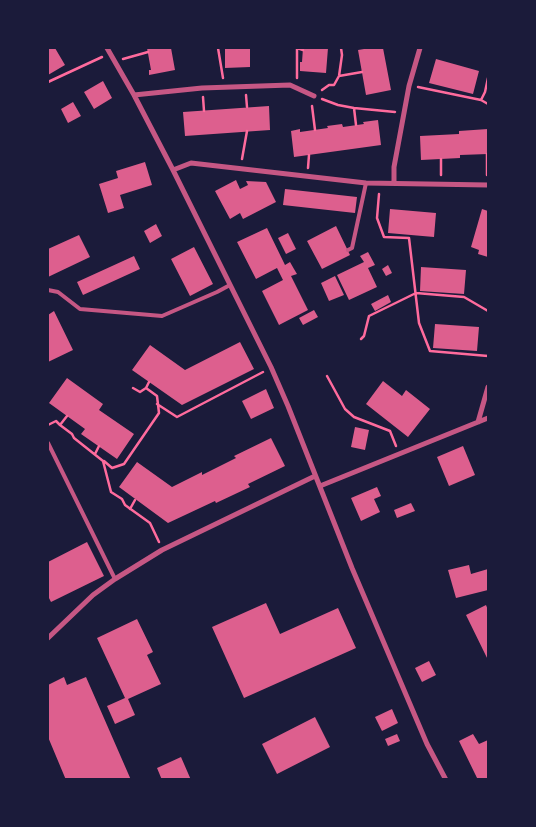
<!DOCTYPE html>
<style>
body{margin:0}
#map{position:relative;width:536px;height:827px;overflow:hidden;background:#1b1b3a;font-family:"Public Sans",sans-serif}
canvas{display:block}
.frame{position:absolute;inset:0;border:49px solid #1b1b3a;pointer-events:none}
</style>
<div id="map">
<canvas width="536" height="827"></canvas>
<div class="frame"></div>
</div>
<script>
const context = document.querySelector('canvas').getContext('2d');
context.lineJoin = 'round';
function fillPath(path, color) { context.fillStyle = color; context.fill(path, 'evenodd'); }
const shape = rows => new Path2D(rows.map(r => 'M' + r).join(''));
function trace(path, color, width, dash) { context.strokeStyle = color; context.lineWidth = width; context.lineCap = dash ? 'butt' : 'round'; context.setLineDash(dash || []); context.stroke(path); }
fillPath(shape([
 [48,48,55,48,65,65,48,75],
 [147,48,171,48,175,70,149,75,149,70,151,70],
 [225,48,250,48,250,67,225,68],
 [303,48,328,48,326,73,300,71,300,62,302,62],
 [370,48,383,48,391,90,366,95,358,50],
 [436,59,479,71,473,94,429,83],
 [103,81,112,98,94,109,84,92],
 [73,102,81,116,68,123,61,109],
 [269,106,270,130,185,136,183,112],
 [378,120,381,145,294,157,291,131,300,129,300,132,328,128,327,126,342,124,343,127,364,124,363,122],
 [488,129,488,154,460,155,460,158,421,160,420,136,459,134,459,131],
 [145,162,152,185,120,195,124,208,108,213,99,184,118,178,116,171],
 [236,180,240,189,248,185,246,181,266,182,276,202,243,219,240,213,230,219,215,191],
 [285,189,357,197,355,213,283,205],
 [390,209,436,213,434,237,388,233],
 [482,209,488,211,488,257,478,254,479,250,471,247],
 [156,224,162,236,150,243,144,231],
 [336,226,350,255,322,269,307,241],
 [267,228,285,265,290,262,294,269,297,274,291,276,308,310,279,325,262,291,283,280,277,268,256,279,237,242],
 [288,233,296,249,286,254,278,238],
 [79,235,90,257,48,277,48,249],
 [194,247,213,284,190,296,171,259],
 [368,252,375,265,368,268,377,287,349,300,337,275,364,262,360,256],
 [134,256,140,269,83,295,77,282],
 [388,265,392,273,386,276,382,269],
 [421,267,466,270,464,294,420,291],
 [335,276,344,295,329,301,321,283],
 [388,295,391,302,375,311,371,304],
 [314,310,318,317,303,325,299,318],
 [54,311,73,350,48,362,48,315],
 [435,324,479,327,477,351,433,348],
 [240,342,254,369,182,405,132,370,150,345,185,370],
 [67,378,103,404,99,410,134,434,117,459,81,434,85,429,49,403],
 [383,381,402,396,406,390,430,409,408,437,366,404],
 [266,389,274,408,251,419,242,401],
 [355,427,369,430,365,450,351,447],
 [271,438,285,466,248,484,250,487,216,503,215,501,168,523,119,487,137,462,172,487,202,472,202,475,236,458,234,456],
 [463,446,475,475,449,486,437,457],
 [377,487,381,496,374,499,380,512,361,521,351,498],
 [411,503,415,511,397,518,394,510],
 [87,542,104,576,51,602,48,596,48,562],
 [469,565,471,574,488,569,488,590,456,598,448,570],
 [266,603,280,634,338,608,356,648,244,698,212,627],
 [486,605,488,610,488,660,466,615],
 [137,619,153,652,147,655,161,684,128,699,135,715,115,724,107,706,125,698,97,638],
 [429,661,436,675,422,682,415,668],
 [64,677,67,685,86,677,131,780,66,780,48,737,48,685],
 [392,709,398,723,382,731,375,717],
 [315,717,330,747,277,774,262,744],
 [397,734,400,741,388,746,385,739],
 [473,734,479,744,488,740,488,780,478,780,459,741],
 [181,757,191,780,162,780,157,768]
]), '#dd5f8e');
trace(shape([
 [218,48,223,78],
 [297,48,303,50],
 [123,59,148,52],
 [339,76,362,72],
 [297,78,297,48],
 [488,78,485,92,481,100,488,104],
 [48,82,102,57],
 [418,87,481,100],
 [322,90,329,85,334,85,339,76,342,55,341,48],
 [246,95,247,107],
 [203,97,204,111],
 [322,99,338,105,354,108,395,112],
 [312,106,315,130],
 [354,108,356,125],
 [487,154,487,175],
 [242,159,247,131],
 [441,159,441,175],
 [308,168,309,155],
 [379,194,377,218,384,237,409,238,419,323,430,351,488,356],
 [361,339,364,336,369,316,416,293,464,297,488,311],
 [327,376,345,409,354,417,390,431,396,446],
 [133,388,140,392,146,388],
 [157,404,177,417,263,372],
 [67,416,60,425,72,434,74,438,103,461,111,492,122,499,125,505,150,523,159,542],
 [48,425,56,421,60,425],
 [95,454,99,446],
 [104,461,112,468,124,464,159,413,157,396,146,388,149,382],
 [130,509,135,500]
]), '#ff6b9d', 2.5);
trace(shape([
 [348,250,352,248,366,183],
 [48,290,58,292,80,309,162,316,217,292,230,285],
 [48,443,115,579]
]), '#c65784', 4);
trace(shape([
 [107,48,134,95,173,170,271,367,288,406,352,568,427,744,446,780],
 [134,95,202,88,290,85,314,96],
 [173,170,191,163,366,183,488,185],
 [394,183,394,167,409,86,420,48],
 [478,422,488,387],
 [320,486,488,418],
 [48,638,93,595,115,579,162,550,315,476]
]), '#c65784', 5);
</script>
